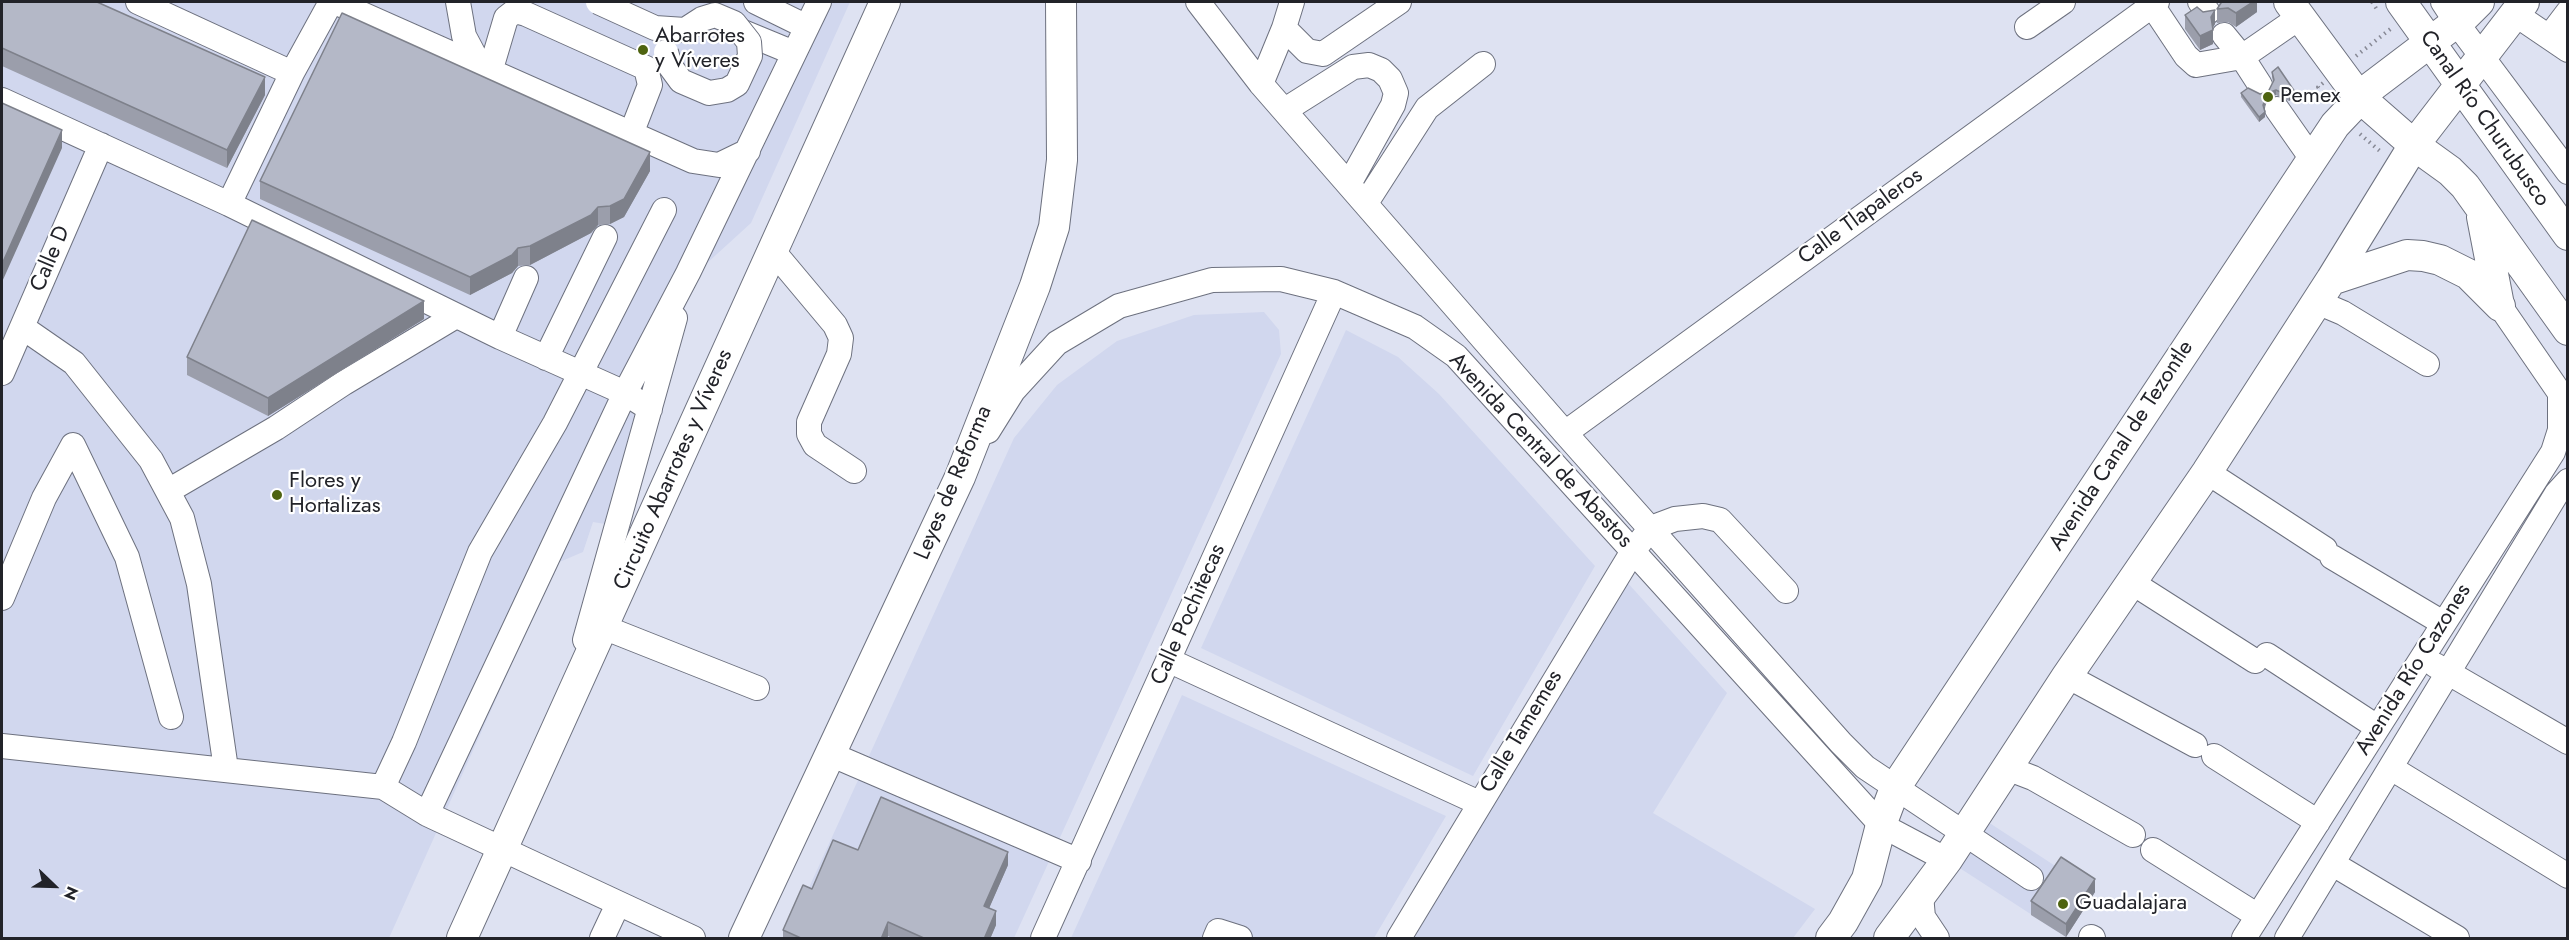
<!DOCTYPE html>
<meta charset="utf-8">
<style>
body{margin:0}
#map{position:relative;width:2569px;height:940px;overflow:hidden;background:#dee2f2;font-family:Jost,sans-serif}
canvas{display:block}
.frame{position:absolute;inset:0;border:3px solid #222329;pointer-events:none}
.north{position:absolute;left:24px;top:856px;width:60px;height:60px;-webkit-text-stroke:4px #fff;paint-order:stroke;rotate:113deg;font-size:16px;font-weight:700;line-height:24px;text-align:center;color:#222329}
.north::after{content:'';display:block;margin:auto;width:21px;height:27px;background:#222329;clip-path:polygon(50% 0,100% 100%,50% 72%,0 100%)}
</style>
<div id="map">
<canvas width="2569" height="940"></canvas>
<div class="frame"></div>
<div class="north">N</div>
</div>
<script>
const context = document.querySelector('canvas').getContext('2d');
context.lineJoin = 'round';
function fillPath(path, color) { context.fillStyle = color; context.fill(path, 'evenodd'); }
const shape = rows => new Path2D(rows.map(r => 'M' + r).join(''));
function trace(path, color, width, dash) { context.strokeStyle = color; context.lineWidth = width; context.lineCap = dash ? 'butt' : 'round'; context.setLineDash(dash || []); context.stroke(path); }
function drawText(font, color, halo, rows, align = 'center') {
  context.font = font + ' Jost,sans-serif'; context.lineWidth = 4.5; context.setLineDash([]); context.textBaseline = 'middle'; context.strokeStyle = halo; context.fillStyle = color; for (const [text, x, y, turn = 0] of rows) {
    context.save(); context.translate(x, y); context.rotate((+turn || 0) * Math.PI / 180); context.textAlign = isNaN(turn) ? turn : align; if (halo) context.strokeText(text, 0, 0); context.fillText(text, 0, 0); context.restore();
  }
}
fillPath(shape([
 [2,2,850,2,751,223,694,275,623,527,593,522,583,552,557,563,389,938,2,938],
 [1264,312,1279,330,1281,354,1014,938,786,938,1014,438,1057,385,1117,341,1194,315],
 [1346,330,1398,357,1439,394,1595,566,1473,776,1201,648],
 [1626,581,1727,693,1653,813,1815,909,1793,938,1414,938],
 [1182,695,1446,816,1374,938,1071,938],
 [1985,820,2095,892,2066,937,1955,865]
]), '#d1d7ee');
const minor = shape([
 [138,2,292,73],
 [335,2,693,161,719,165,748,151],
 [458,2,464,36,481,68],
 [756,2,807,27],
 [1198,2,1261,84,1565,433,1841,743,1865,767,2031,878],
 [2200,2,2208,12],
 [2443,2,2456,22,2568,172],
 [2152,5,2186,56,2196,65,2242,57,2224,35],
 [2515,14,2568,50],
 [731,27,794,53],
 [2027,27,2063,2],
 [1284,28,1307,51,1323,54,1399,2],
 [2549,37,2568,12],
 [490,72,506,18,515,11,526,14,646,68,650,85,631,134],
 [1261,84,1284,28,1292,2],
 [2260,85,2242,57,2300,17],
 [2,100,229,204,500,337,625,393,650,409],
 [2277,109,2312,159],
 [1285,110,1353,67,1369,65,1381,70,1390,79,1396,93,1393,105,1349,184],
 [1366,203,1427,108,1483,64],
 [229,204,292,73,331,2],
 [773,251,835,325,841,338,839,354,809,422,809,434,815,445,854,471],
 [2317,302,2343,313,2427,364],
 [2500,306,2568,405],
 [22,327,74,363,151,460,182,518,199,584,226,769],
 [500,337,526,278],
 [546,358,605,237],
 [2,373,101,145],
 [988,431,1013,391,1057,343,1119,306,1212,280,1281,279,1334,292,1415,327,1456,356,1881,825,1947,860],
 [1565,433,2157,2],
 [2207,472,2325,549],
 [168,491,276,428,344,383,456,316],
 [2332,557,2443,623],
 [2131,582,2255,661],
 [2,598,44,498,73,445,127,557,171,717],
 [603,627,757,688],
 [585,640,675,318],
 [2267,655,2377,727],
 [1168,660,1479,803],
 [2435,665,2568,742],
 [2067,676,2195,745],
 [2,746,383,787,427,814,693,938],
 [830,754,1079,861],
 [2214,756,2318,822],
 [2007,768,2033,778,2133,835],
 [2391,768,2568,876],
 [383,787,404,742,480,552,555,423,664,210],
 [427,814,625,393,688,273,819,2],
 [2153,850,2258,916],
 [2333,864,2457,938],
 [1921,895,1923,917,1937,938],
 [2091,937,2093,938],
 [602,938,618,904],
 [1043,938,1334,292],
 [1215,938,1218,931,1240,938],
 [1399,938,1633,551,1651,528,1675,519,1703,516,1720,520,1786,591],
 [2244,938,2553,452,2560,430,2560,395],
 [2287,938,2557,493,2568,481]
]);
const major = shape([
 [2289,2,2359,97,2414,145,2450,171,2465,186,2568,330],
 [2401,2,2568,235],
 [2482,217,2499,305],
 [2331,280,2407,255,2423,256,2440,260,2468,274,2500,306],
 [462,938,885,2],
 [744,938,960,477,1035,286,1054,227,1062,160,1061,2],
 [1831,938,1843,922,1867,879,1881,825,1895,788,2335,125,2371,87,2466,15,2479,2],
 [1889,938,1947,860,2067,676,2207,472,2331,280,2414,145,2524,2]
]);
trace(minor, '#6d717f', 26);
trace(major, '#6d717f', 32);
trace(shape([
 [2372,2,2378,11],
 [2356,56,2393,27],
 [2323,83,2318,87,2328,100],
 [2360,134,2381,152]
]), '#878995', 4, [1.5, 4.5]);
trace(minor, '#fff', 24);
trace(major, '#fff', 30);
const minorBridge = shape([
 [598,2,655,28,685,30,702,19,715,15,734,23,749,42,750,56,737,84,727,90,709,93,681,81,670,66,666,52]
]);
trace(minorBridge, '#6d717f', 26, []);
trace(minorBridge, '#fff', 24);
fillPath(shape([
 [2,2,265,95,227,168,2,66],
 [2220,2,2257,2,2257,12,2236,27,2228,22,2217,23,2217,9,2220,5],
 [2185,15,2215,24,2212,28,2213,44,2200,50,2185,29],
 [2272,72,2295,96,2289,101,2276,95,2268,98,2264,108,2265,117,2259,122,2241,97,2241,93,2260,94,2268,92,2273,82,2272,77],
 [650,171,624,217,610,224,598,225,591,233,530,265,518,266,512,273,470,295,260,199,260,181],
 [424,319,268,416,187,375,187,357],
 [1008,865,989,908,996,925,990,939,894,939,888,936,887,939,783,939,783,930,812,889],
 [2095,892,2066,937,2031,915,2031,901]
]), '#9b9eab');
fillPath(shape([
 [2253,2,2257,2,2257,12,2236,27,2236,13],
 [2215,10,2215,24,2211,31,2211,17],
 [2213,30,2213,44,2200,50,2200,36],
 [265,77,265,95,227,168,227,150],
 [2276,90,2276,95,2268,98,2263,110,2263,105,2268,93],
 [2295,92,2295,96,2289,101,2289,96],
 [2265,112,2265,117,2259,122,2259,117],
 [62,130,62,148,2,282,2,264],
 [650,152,650,171,624,217,610,224,610,206],
 [598,207,598,225,591,233,530,265,530,246],
 [518,248,518,266,512,273,470,295,470,277],
 [424,301,424,319,268,416,268,398],
 [1008,852,1008,865,984,920,984,906],
 [2095,879,2095,892,2066,937,2066,924],
 [996,911,996,925,990,939,984,939],
 [888,922,888,936,887,939,881,939]
]), '#7e818b');
const building = shape([
 [2,2,97,2,265,77,227,150,2,48,2,2],
 [2221,2,2253,2,2236,13,2228,8,2217,9,2221,3,2221,2],
 [2197,7,2203,12,2215,10,2211,17,2213,30,2200,36,2185,15,2197,7],
 [342,13,650,152,624,199,610,206,598,207,591,215,530,246,518,248,512,255,470,277,260,181,342,13],
 [2278,67,2295,92,2289,96,2276,90,2268,93,2263,105,2265,112,2259,117,2241,93,2248,88,2260,94,2268,92,2274,80,2272,72,2278,67],
 [2,103,62,130,2,264,2,103],
 [252,220,424,301,268,398,187,357,252,220],
 [881,797,1008,852,984,906,996,911,984,939,926,939,888,922,881,939,803,939,783,930,803,885,812,889,833,840,858,850,881,797],
 [2061,857,2095,879,2066,924,2031,901,2061,857]
]);
fillPath(building, '#b4b8c7');
trace(building, '#7e818b', 1.5);
for (const [x, y, r, color] of [
 [643,50,6,"#4e6310"],
 [2268,97,6,"#4e6310"],
 [277,495,6,"#4e6310"],
 [2063,904,6,"#4e6310"]
]) { const dot = new Path2D(); dot.arc(x, y, r, 0, 2 * Math.PI); context.fillStyle = color; context.fill(dot); trace(dot, '#fff', 2); }
drawText('22px', '#222329', '#fff', [
 ["Abarrotes",655,37],
 ["y Víveres",655,62],
 ["Pemex",2280,97],
 ["Flores y",289,482],
 ["Hortalizas",289,507],
 ["Guadalajara",2075,904]
], 'left');
drawText('22px', '#222329', '#fff', [
 ["Canal Río Churubusco",2484,119,55],
 ["Calle Tlapaleros",1861,217,-36],
 ["Calle D",51,259,-67],
 ["Avenida Canal de Tezontle",2122,446,-57],
 ["Avenida Central de Abastos",1540,451,47],
 ["Circuito Abarrotes y Víveres",674,470,-66],
 ["Leyes de Reforma",954,483,-67],
 ["Calle Pochitecas",1189,615,-66],
 ["Avenida Río Cazones",2414,670,-58],
 ["Calle Tamemes",1522,732,-59]
]);
</script>
